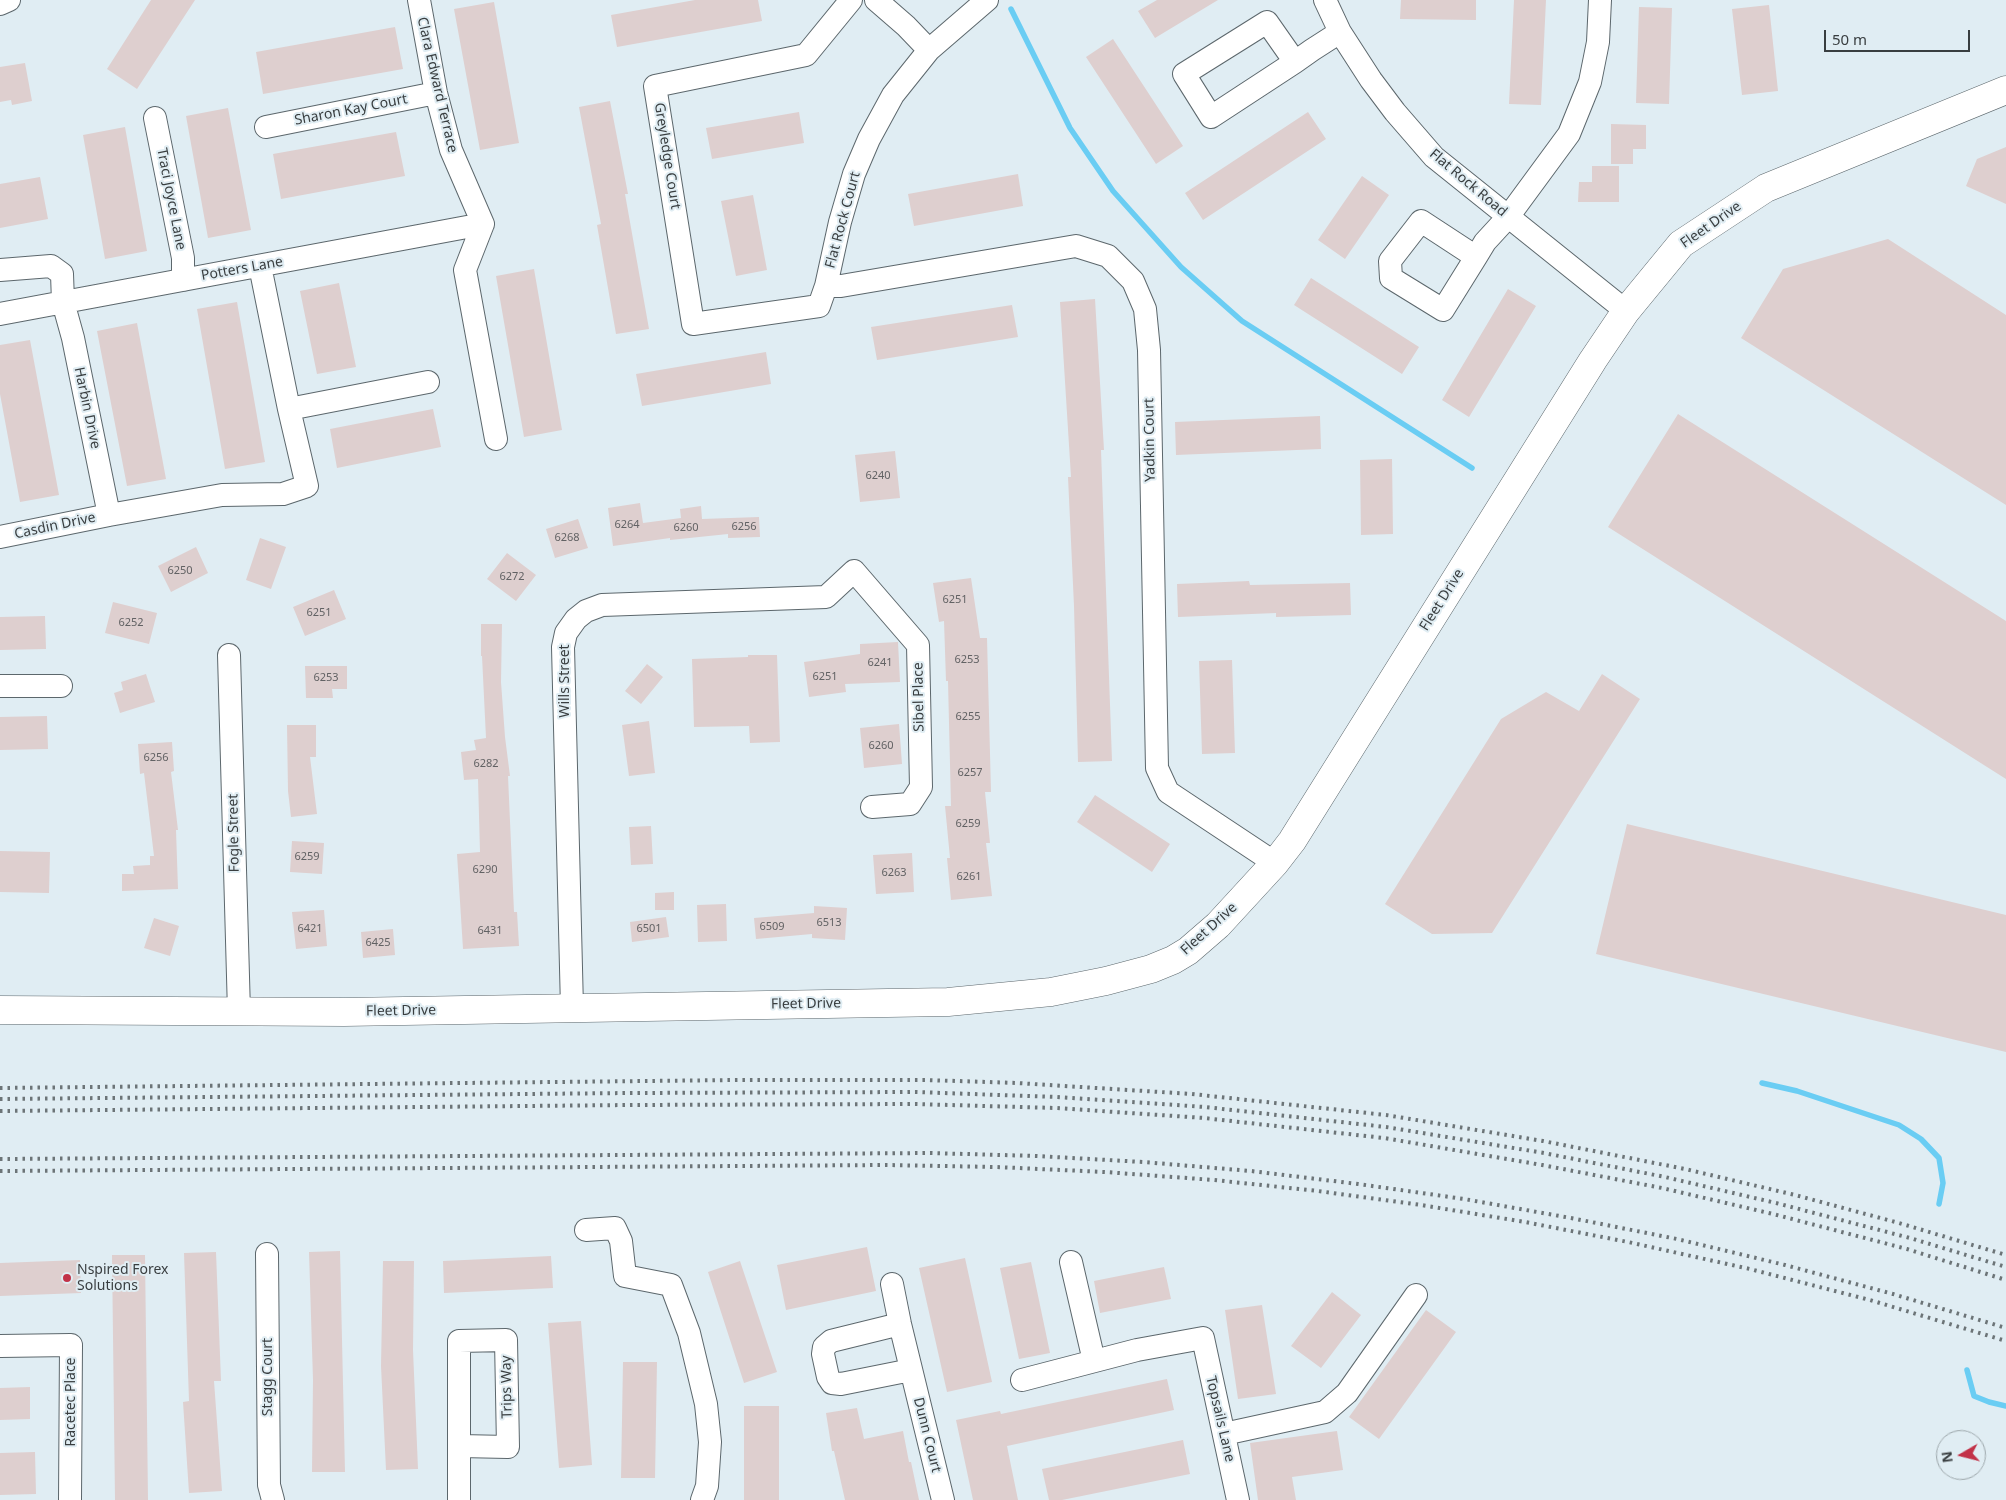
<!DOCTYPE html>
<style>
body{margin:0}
#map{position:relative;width:2006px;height:1500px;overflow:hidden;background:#e0edf3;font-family:"Noto Sans",sans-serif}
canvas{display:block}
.north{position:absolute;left:1936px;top:1430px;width:50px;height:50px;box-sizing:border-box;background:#e0edf3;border:1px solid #9da7ab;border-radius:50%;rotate:262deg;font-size:14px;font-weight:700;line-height:20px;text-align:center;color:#393e40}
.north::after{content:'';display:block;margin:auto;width:18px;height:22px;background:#c23248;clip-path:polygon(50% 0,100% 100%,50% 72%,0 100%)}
.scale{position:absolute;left:1824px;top:30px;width:146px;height:22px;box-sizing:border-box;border:2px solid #393e40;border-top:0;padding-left:6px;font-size:15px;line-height:18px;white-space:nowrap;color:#393e40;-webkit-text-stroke:4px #e0edf3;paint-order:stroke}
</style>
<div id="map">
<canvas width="2006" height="1500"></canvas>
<div class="north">N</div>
<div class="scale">50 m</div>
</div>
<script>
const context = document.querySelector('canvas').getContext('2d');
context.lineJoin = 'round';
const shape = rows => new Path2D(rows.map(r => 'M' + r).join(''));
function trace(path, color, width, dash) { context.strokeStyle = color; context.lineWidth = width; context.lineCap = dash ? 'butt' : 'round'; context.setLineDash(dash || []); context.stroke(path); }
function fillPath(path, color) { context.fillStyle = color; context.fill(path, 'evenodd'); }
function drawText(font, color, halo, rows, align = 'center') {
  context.font = font + ' "Noto Sans",sans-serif'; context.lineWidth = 4; context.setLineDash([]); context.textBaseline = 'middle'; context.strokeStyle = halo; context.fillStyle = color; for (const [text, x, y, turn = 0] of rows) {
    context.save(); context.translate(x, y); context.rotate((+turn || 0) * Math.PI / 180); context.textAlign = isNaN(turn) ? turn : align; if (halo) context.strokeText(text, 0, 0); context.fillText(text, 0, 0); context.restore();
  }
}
trace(shape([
 [1011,9,1070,128,1113,191,1181,267,1242,321,1472,468],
 [1762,1083,1797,1091,1899,1125,1921,1139,1939,1158,1943,1183,1939,1204],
 [1967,1370,1974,1396,1989,1402,2006,1406]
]), '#6acdf3', 5.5);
fillPath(shape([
 [151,0,195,0,137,89,107,69],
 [695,0,758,0,762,21,617,47,611,15],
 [1157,0,1218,0,1155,38,1138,11],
 [1401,0,1476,0,1476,20,1400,19],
 [1514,0,1546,0,1541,105,1509,104],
 [494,2,519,143,480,150,454,9],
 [1769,5,1778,91,1742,95,1732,9],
 [1639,7,1672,8,1669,104,1636,103],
 [395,27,403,69,263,94,256,52],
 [1113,39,1183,146,1156,164,1086,57],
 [25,63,32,101,12,105,11,100,0,102,0,67],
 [610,101,628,194,625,194,649,329,616,334,597,225,601,224,579,107],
 [228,108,251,230,208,238,186,116],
 [799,112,804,143,712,159,706,128],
 [1308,112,1326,139,1203,220,1185,193],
 [1611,124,1646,125,1646,149,1633,149,1633,164,1611,164],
 [125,127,147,251,105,259,83,135],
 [396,132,405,176,281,199,273,154],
 [2006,147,2006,204,1966,186,1977,159],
 [1592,166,1619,166,1619,202,1578,202,1579,182,1592,182],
 [1018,174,1023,206,914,226,908,194],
 [1362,176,1389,195,1345,259,1318,240],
 [40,177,48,219,0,228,0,184],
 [753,195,767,270,736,276,721,201],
 [1888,239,2006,315,2006,505,1741,338,1783,269],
 [534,269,562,430,524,437,496,276],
 [1311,278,1419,347,1402,374,1294,305],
 [339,283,356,367,317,374,300,291],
 [1508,289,1536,306,1469,417,1442,400],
 [1095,299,1104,450,1101,450,1112,761,1078,762,1074,606,1068,477,1071,477,1060,302],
 [237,302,265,462,225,469,197,309],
 [1012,305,1018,337,877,360,871,327],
 [137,323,166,479,127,486,97,331],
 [30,340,59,495,20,502,0,394,0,345],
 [766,352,771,384,642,406,636,374],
 [433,409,441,447,337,468,330,429],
 [1678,414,2006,621,2006,779,1608,527],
 [1320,416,1321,449,1176,455,1175,422],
 [895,451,900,498,860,502,855,455],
 [1392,459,1393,534,1361,535,1360,460],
 [640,503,643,523,681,518,680,509,701,506,702,519,759,517,760,537,728,538,728,534,670,540,670,538,613,546,608,508],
 [578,519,588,548,555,558,546,529],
 [260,538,286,547,271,589,246,580],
 [196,547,208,573,171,592,158,566],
 [507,553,536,575,516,601,487,579],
 [971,578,980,638,987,638,991,792,985,792,990,843,986,843,992,896,951,900,947,858,950,858,945,806,951,806,948,681,946,681,944,621,939,622,933,583],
 [1249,581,1250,585,1350,583,1351,615,1276,617,1276,613,1178,617,1177,584],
 [334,590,346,619,305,636,293,607],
 [113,602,157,613,149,644,105,633],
 [45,616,46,649,0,650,0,617],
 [481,624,502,624,501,682,505,737,510,776,508,776,514,912,517,912,519,946,463,949,457,854,480,852,478,779,464,780,461,752,476,750,474,740,486,738,482,656,481,656],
 [898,642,900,682,845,684,846,692,809,697,804,662,860,654,860,644],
 [748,655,777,655,780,742,750,743,749,726,694,727,692,659,748,657],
 [1232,660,1235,753,1202,754,1199,661],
 [647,664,663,677,641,704,625,691],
 [305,666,347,666,347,689,332,689,333,698,306,698],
 [146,674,155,702,120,713,114,693,123,690,121,682],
 [1602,674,1640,699,1492,933,1432,934,1385,904,1501,719,1546,692,1579,711],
 [47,716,48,749,0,750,0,717],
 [649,721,655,773,629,776,622,725],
 [899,724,902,764,864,768,860,728],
 [287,725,316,725,316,757,310,757,317,814,291,817,288,791],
 [172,742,174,771,171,772,178,830,176,830,178,889,122,891,122,874,134,874,133,866,150,865,150,856,154,856,144,773,140,774,138,744],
 [1095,795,1170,844,1152,872,1077,822],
 [1627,824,2006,915,2006,1052,1596,954],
 [651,826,653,864,631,865,629,827],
 [292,841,324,843,322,874,290,872],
 [0,851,50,852,49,893,0,892],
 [912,853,914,892,876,894,873,855],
 [674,892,674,910,655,910,655,893],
 [726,904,727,941,698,942,697,905],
 [814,906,847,908,845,940,812,938,812,934,756,939,754,918,814,913],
 [324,910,327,946,296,949,292,912],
 [666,917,669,937,632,942,630,922],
 [154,918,179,926,170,956,144,948],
 [393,929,395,955,363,958,361,932],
 [867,1247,876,1291,786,1310,777,1265],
 [340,1251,345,1472,312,1472,313,1380,309,1252],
 [216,1252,221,1381,214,1381,222,1491,189,1493,183,1402,189,1401,184,1253],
 [112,1255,145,1255,148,1500,115,1500],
 [551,1256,553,1288,444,1293,443,1261],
 [965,1258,992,1382,947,1392,919,1268],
 [80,1260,81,1293,0,1296,0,1263],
 [383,1261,414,1261,413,1350,418,1469,386,1470,381,1366],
 [740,1261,777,1372,744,1383,708,1272],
 [1031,1262,1050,1353,1019,1359,1000,1268],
 [1164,1267,1171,1299,1100,1313,1094,1281],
 [1332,1292,1361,1315,1321,1368,1291,1346],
 [1262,1305,1276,1394,1238,1399,1225,1310],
 [1426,1310,1456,1332,1379,1439,1349,1417],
 [581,1321,592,1465,559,1468,548,1323],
 [623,1362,657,1362,655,1478,621,1478],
 [1167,1379,1174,1410,1007,1446,1018,1500,973,1500,956,1420,1000,1411,1001,1414],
 [30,1387,30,1419,0,1420,0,1388],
 [744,1406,779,1406,779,1500,744,1500],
 [857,1408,864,1439,903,1431,909,1462,911,1462,919,1500,845,1500,834,1451,832,1451,826,1413],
 [1337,1431,1343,1470,1292,1477,1296,1500,1258,1500,1250,1443],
 [1183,1440,1190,1474,1062,1500,1049,1500,1042,1469],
 [35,1452,36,1494,0,1495,0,1453]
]), '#decfcf');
const minor = shape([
 [419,0,436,93,451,150,483,224],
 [851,0,806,55,655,86,693,324,819,306,826,286,840,222,854,174,869,139,893,95,929,50,987,0],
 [876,0,906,26,929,50],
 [1325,0,1340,32,1371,80,1395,112,1434,157,1626,311],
 [0,4,9,0],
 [1295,62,1267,22,1184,74,1211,117,1295,62,1312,50,1340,32],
 [155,118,183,258,183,280],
 [266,127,436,93],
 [483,224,465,270,496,439],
 [1476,257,1421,221,1390,261,1391,278,1443,310,1476,257,1485,242,1508,217,1569,134,1590,82,1598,42,1600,0],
 [260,266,289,409,428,382],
 [0,270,51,266,62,274,63,302,73,338,109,515],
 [826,286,841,286,1076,246,1108,256,1133,281,1145,309,1149,350,1157,768,1168,792,1275,863],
 [0,314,483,224],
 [0,537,109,515,222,495,283,494,307,486,289,409],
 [229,655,239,1012],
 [0,686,61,686],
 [572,1008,563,647,566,633,576,619,586,611,602,605,826,597,854,571,918,645,921,787,910,804,872,807],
 [586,1230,615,1228,621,1241,625,1276,671,1285,689,1333,706,1404,710,1442,707,1486,702,1500],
 [267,1254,269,1485,273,1500],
 [1071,1262,1094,1361],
 [892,1284,900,1324,943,1500],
 [900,1324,831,1341,824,1347,823,1354,828,1377,832,1383,841,1384,911,1370],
 [0,1346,71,1345,70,1500],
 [1022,1380,1137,1350,1203,1338,1238,1500],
 [1224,1434,1325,1412,1347,1393,1416,1295],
 [459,1500,459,1341,506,1340,508,1447,460,1446]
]);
const tertiary = shape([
 [0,1010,344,1012,948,1002,1051,992,1106,981,1151,969,1173,960,1188,951,1218,925,1275,863,1292,841,1593,360,1626,311,1681,244,1766,188,2006,90]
]);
trace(minor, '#5c676c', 24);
trace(tertiary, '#5c676c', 29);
trace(minor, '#fff', 22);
trace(tertiary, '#fff', 28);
trace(shape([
 [0,1088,738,1080,926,1080,1017,1083,1192,1094,1386,1115,1543,1141,1685,1169,1795,1195,1899,1223,2006,1255],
 [0,1099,630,1093,915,1092,1057,1097,1205,1107,1386,1127,1544,1153,1665,1177,1776,1203,1910,1238,2006,1267],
 [0,1111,630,1105,915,1104,1056,1108,1204,1118,1384,1138,1542,1165,1662,1188,1773,1214,1907,1249,2006,1280],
 [0,1159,930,1153,1037,1156,1143,1162,1251,1171,1358,1184,1464,1199,1571,1218,1677,1239,1785,1265,1893,1294,2006,1328],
 [0,1171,887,1165,996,1167,1105,1172,1214,1180,1318,1191,1421,1205,1525,1222,1628,1242,1750,1269,1870,1300,2006,1341]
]), '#6c7477', 4, [2.5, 5]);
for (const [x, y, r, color] of [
 [67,1278,5,"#c23248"]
]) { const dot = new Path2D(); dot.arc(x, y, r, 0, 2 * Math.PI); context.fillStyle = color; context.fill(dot); trace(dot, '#e0edf3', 2); }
drawText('11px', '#626264', null, [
 ["6240",878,476],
 ["6264",627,525],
 ["6256",744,527],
 ["6260",686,528],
 ["6268",567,538],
 ["6250",180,571],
 ["6272",512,577],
 ["6251",955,600],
 ["6251",319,613],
 ["6252",131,623],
 ["6253",967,660],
 ["6241",880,663],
 ["6251",825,677],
 ["6253",326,678],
 ["6255",968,717],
 ["6260",881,746],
 ["6256",156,758],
 ["6282",486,764],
 ["6257",970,773],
 ["6259",968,824],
 ["6259",307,857],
 ["6290",485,870],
 ["6263",894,873],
 ["6261",969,877],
 ["6513",829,923],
 ["6509",772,927],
 ["6421",310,929],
 ["6501",649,929],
 ["6431",490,931],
 ["6425",378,943]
]);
drawText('14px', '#393e40', '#e0edf3', [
 ["Clara Edward Terrace",437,85,77],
 ["Sharon Kay Court",351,110,-11],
 ["Greyledge Court",667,156,81],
 ["Flat Rock Road",1468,183,40],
 ["Traci Joyce Lane",171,199,79],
 ["Flat Rock Court",843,220,-75],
 ["Fleet Drive",1711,225,-35],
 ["Potters Lane",242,269,-10],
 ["Harbin Drive",87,408,78],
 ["Yadkin Court",1150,440,-91],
 ["Casdin Drive",55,526,-12],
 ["Fleet Drive",1442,600,-58],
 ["Wills Street",565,681,-90],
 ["Sibel Place",919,697,-91],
 ["Fogle Street",234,833,-91],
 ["Fleet Drive",1209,929,-42],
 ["Fleet Drive",806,1004,-1],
 ["Fleet Drive",401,1011,-1],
 ["Stagg Court",268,1377,-90],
 ["Trips Way",507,1387,-91],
 ["Racetec Place",71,1402,-90],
 ["Topsails Lane",1220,1419,77],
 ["Dunn Court",927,1435,76]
]);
drawText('14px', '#393e40', '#e0edf3', [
 ["Nspired Forex",77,1270],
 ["Solutions",77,1286]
], 'left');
</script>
